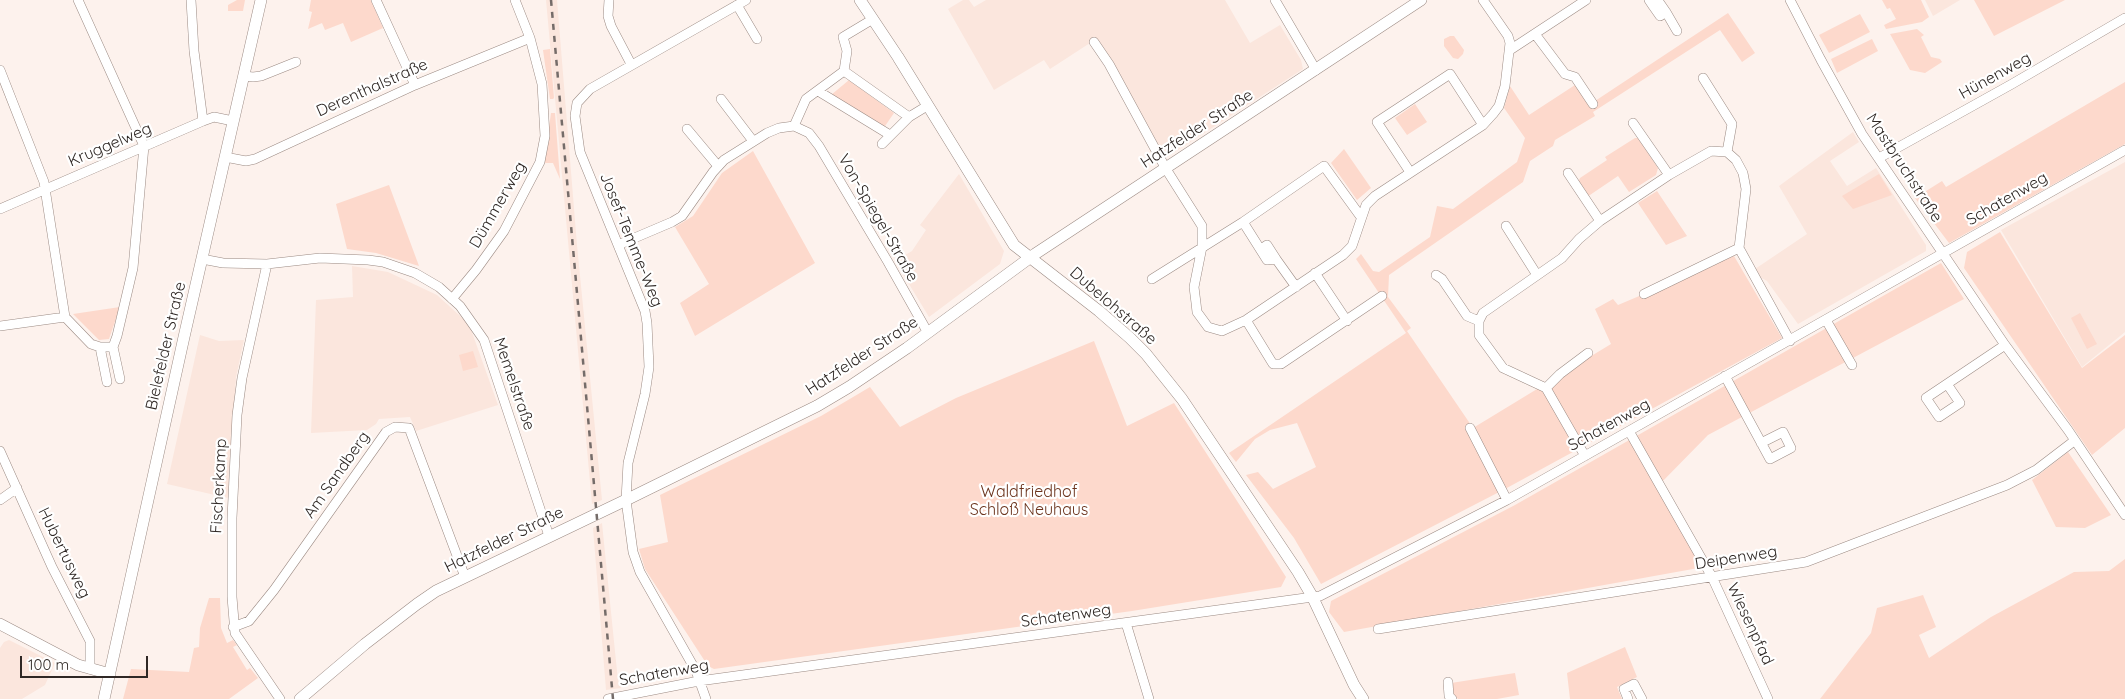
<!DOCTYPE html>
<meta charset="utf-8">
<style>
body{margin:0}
#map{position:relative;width:2125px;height:699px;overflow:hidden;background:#fdf2ed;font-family:Quicksand,sans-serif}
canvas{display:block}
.scale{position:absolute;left:20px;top:656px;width:128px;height:22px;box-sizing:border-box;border:2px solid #2f2825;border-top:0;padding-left:6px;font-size:15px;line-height:18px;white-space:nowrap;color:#2f2825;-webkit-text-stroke:4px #fff;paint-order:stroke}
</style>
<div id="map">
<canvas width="2125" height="699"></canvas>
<div class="scale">100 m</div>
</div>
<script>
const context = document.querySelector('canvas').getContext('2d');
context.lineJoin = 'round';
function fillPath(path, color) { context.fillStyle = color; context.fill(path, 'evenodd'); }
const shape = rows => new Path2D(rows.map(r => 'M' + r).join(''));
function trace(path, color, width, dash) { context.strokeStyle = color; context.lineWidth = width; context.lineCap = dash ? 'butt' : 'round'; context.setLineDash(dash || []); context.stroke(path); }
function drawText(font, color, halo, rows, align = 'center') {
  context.font = font + ' Quicksand,sans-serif'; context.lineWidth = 4.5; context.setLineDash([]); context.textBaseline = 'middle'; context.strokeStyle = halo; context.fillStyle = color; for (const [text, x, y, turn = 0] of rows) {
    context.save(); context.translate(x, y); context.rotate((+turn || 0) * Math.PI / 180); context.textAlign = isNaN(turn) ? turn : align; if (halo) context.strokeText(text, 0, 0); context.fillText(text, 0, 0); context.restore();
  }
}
fillPath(shape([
 [546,0,557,0,577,245,602,500,592,504],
 [963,0,969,0,974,7,986,0,1225,0,1250,43,1280,25,1301,60,1303,69,1158,163,1107,67,1090,43,1050,69,1044,60,994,90,948,9],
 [1925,0,1960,0,1933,16],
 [1853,132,1859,142,1830,161,1847,186,1876,168,1926,245,1926,251,1798,324,1767,281,1760,277,1755,269,1807,234,1779,186],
 [2125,162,2125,332,2082,367,2001,230],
 [959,174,1004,251,1000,264,929,317,895,261,912,251,926,230,920,225],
 [352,266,388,272,437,295,469,324,498,405,416,431,410,417,379,419,376,424,367,430,311,433,316,300,353,297],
 [200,335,219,341,244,340,236,377,228,498,167,484],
 [602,523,618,681,621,688,606,690,593,528],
 [9,640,55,663,45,685,22,699,0,699,0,648,4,642]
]), '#fbe6dd');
fillPath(shape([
 [237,0,245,0,243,11,228,11,228,5],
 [311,0,371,0,383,28,351,42,343,23,325,30,322,23,308,29,312,12,309,11],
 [1882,0,1921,0,1929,17,1922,22,1886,29,1884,25,1896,19,1890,8,1887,9],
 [1974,0,2065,0,1994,36],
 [1728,13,1755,53,1742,62,1720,30,1593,112,1595,116,1555,140,1553,146,1530,161,1523,182,1389,275,1388,297,1411,328,1407,331,1473,428,1611,344,1595,309,1613,299,1618,305,1734,256,1782,338,1505,489,1321,584,1294,538,1246,475,1258,472,1273,489,1316,467,1297,423,1270,430,1255,439,1236,462,1229,453,1406,333,1356,259,1361,254,1373,271,1379,272,1430,237,1437,206,1453,209,1517,162,1525,138,1504,108,1510,86,1529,115,1575,85,1589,105],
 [1860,14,1870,32,1829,53,1819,35],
 [1917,29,1924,35,1921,37,1931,57,1940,59,1942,62,1925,73,1910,70,1890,34],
 [1450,36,1454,36,1464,50,1463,54,1458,59,1453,58,1444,46,1444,39],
 [1872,39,1878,51,1837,73,1831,59],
 [550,49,554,98,553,99,550,99,543,50],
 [849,80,894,113,883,129,831,95],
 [2125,82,2125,144,1949,243,1915,198,1942,181,1946,187],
 [1415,104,1427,122,1407,135,1395,118],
 [551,113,555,113,560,179,553,163,544,163],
 [1635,138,1638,138,1658,168,1656,175,1629,192,1618,176,1587,197,1578,182,1580,178,1607,160,1605,157],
 [1344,149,1371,188,1357,200,1331,163],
 [753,151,815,263,695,336,680,303,709,284,675,227,693,216,722,173],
 [1879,174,1892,195,1853,209,1842,196],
 [389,185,419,266,376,253,347,249,336,204],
 [1657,191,1687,236,1666,245,1638,203],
 [2000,232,2082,368,2125,335,2125,428,2092,455,1964,268,1967,252],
 [1941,263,1964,299,1708,435,1658,486,1704,567,1344,632,1329,612,1331,601,1515,505],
 [120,307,109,339,99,340,73,314],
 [2080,313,2097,344,2087,349,2071,318],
 [1094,341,1127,426,1174,403,1286,577,1281,587,1132,611,714,669,708,666,645,569,639,549,668,542,660,495,821,416,870,387,900,427,956,398],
 [473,351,478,367,463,371,459,355],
 [2068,452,2111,515,2085,528,2056,527,2032,480],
 [2125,559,2125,699,1820,699,1871,633,1877,608,1923,595,1936,627,1919,635,1929,658,1991,617,2074,572,2109,571],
 [209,598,220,598,221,628,227,643,233,640,237,645,233,647,247,670,250,668,258,678,229,699,123,699,131,669,189,672,194,648,199,647,200,628],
 [1625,647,1637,677,1617,687,1622,699,1570,699,1567,673],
 [1515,673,1519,695,1497,699,1458,699,1452,692,1451,683]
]), '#fdd9cc');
const street = shape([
 [191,0,194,51,203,121],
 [376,0,415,85],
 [609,0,608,16,611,26,631,64],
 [1275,0,1316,70],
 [1649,0,1653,6,1660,16,1666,12,1659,2,1653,6],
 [1790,0,1821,60,1862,134,2005,345,2068,430,2125,515],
 [737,5,757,39],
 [1666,12,1677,31],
 [1535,34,1565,74,1575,77,1593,104],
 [1094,42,1109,64,1166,169,1202,226,1202,247,1194,287,1196,303,1197,312,1208,327,1222,331,1246,320,1343,255,1352,246,1366,205,1375,196,1483,125,1493,114,1499,106,1505,86,1510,43,1508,36,1483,0],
 [1510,50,1586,0],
 [0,70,44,182,65,317,91,344,100,347,113,347,117,336,133,268,144,146,78,0],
 [844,71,909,117],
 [244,76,253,77,261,76,296,62],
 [1703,78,1732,124,1727,152],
 [818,91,890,135],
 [721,99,753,141],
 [1633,123,1669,175],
 [794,126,806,99,844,71,847,51,843,37,873,19],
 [687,129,718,166],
 [882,144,909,117,927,106],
 [225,157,246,161,255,159,415,85,530,38],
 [1879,158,2012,84,2125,18],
 [1410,172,1377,122,1450,74,1483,125],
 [1568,173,1600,221],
 [0,209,203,121,214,117,233,121],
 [1243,222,1267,260,1276,259,1296,287],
 [1506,226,1537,275],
 [618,245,672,222,682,216,713,172,724,160,767,133,779,128,794,126,809,133,819,146,888,262,928,333],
 [1261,249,1267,245,1276,259],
 [202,259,223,263,267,264,320,258,368,260,383,262,415,273,439,287,460,306,484,340,549,536],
 [267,264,242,378,237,415,232,518,232,597,235,633,280,699],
 [1315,273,1347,321],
 [1436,275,1442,279,1467,316,1479,321],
 [1152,279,1243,222,1324,166,1361,217],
 [1644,294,1739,248],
 [452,299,476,270,504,231,540,162,545,136,542,84,530,38,515,0],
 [1246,320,1273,364,1281,364,1382,296],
 [1826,320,1852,365],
 [0,326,65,317],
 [100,347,107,382],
 [113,347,120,379],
 [1725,376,1770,459,1791,448,1783,432,1761,443],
 [1947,384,1960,403,1939,417,1926,398,2005,345],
 [1546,388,1560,374,1588,353],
 [1470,428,1507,500],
 [1629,431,1712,577,1768,699],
 [0,451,52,567,90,641,90,669],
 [1585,456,1546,388,1503,368,1479,335,1479,321,1483,313,1562,258,1579,239,1600,221,1669,175,1711,151,1727,152,1736,160,1743,173,1746,189,1739,248,1790,341],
 [0,500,17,488],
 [1126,623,1149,699],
 [233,627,249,621,274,590,386,432,395,427,409,428,465,577],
 [1378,629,1806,562,2007,485,2036,470,2074,441],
 [1448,682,1449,696,1452,699],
 [608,699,699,681,1320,596,1507,500,2125,150],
 [706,699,696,671,640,572,633,552,626,500,628,463,645,394,649,367,647,323,645,311,580,152,575,116,577,103,590,89,746,0],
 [1628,699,1624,689,1634,684,1642,699]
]);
const secondary = shape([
 [860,0,898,57,1014,245,1099,311,1130,338,1146,354,1182,399,1298,572,1312,596,1354,685,1363,699],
 [0,624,78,665,110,674],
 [104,699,184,337,261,0],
 [300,699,365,644,417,604,436,591,626,500,817,406,849,387,907,348,1035,254,1421,0]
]);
trace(street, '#9b8a83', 10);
trace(secondary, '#9b8a83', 12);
trace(street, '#fff', 9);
trace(secondary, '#fff', 11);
trace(shape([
 [551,0,613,699]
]), '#756c69', 2.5, [6, 6]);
drawText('16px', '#2f2825', '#fff', [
 ["Hünenweg",1995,76,-29],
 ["Derenthalstraße",372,88,-24],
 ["Hatzfelder Straße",1197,129,-33],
 ["Kruggelweg",110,145,-23],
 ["Mastbruchstraße",1904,168,57],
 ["Schatenweg",2007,199,-30],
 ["Dümmerweg",498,205,-60],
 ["Von-Spiegel-Straße",878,218,60],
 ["Josef-Temme-Weg",631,240,68],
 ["Dubelohstraße",1113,306,41],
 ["Bielefelder Straße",166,346,-77],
 ["Hatzfelder Straße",862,356,-33],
 ["Memelstraße",514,384,71],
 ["Schatenweg",1609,425,-29],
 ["Am Sandberg",337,475,-55],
 ["Fischerkamp",219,486,-87],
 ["Hatzfelder Straße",504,540,-26],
 ["Hubertusweg",64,553,64],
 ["Deipenweg",1736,558,-9],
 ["Schatenweg",1066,616,-8],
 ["Wiesenpfad",1750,624,65],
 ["Schatenweg",664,673,-10]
]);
drawText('16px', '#6b331c', '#fff', [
 ["Waldfriedhof",1029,492],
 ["Schloß Neuhaus",1029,510]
]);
</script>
